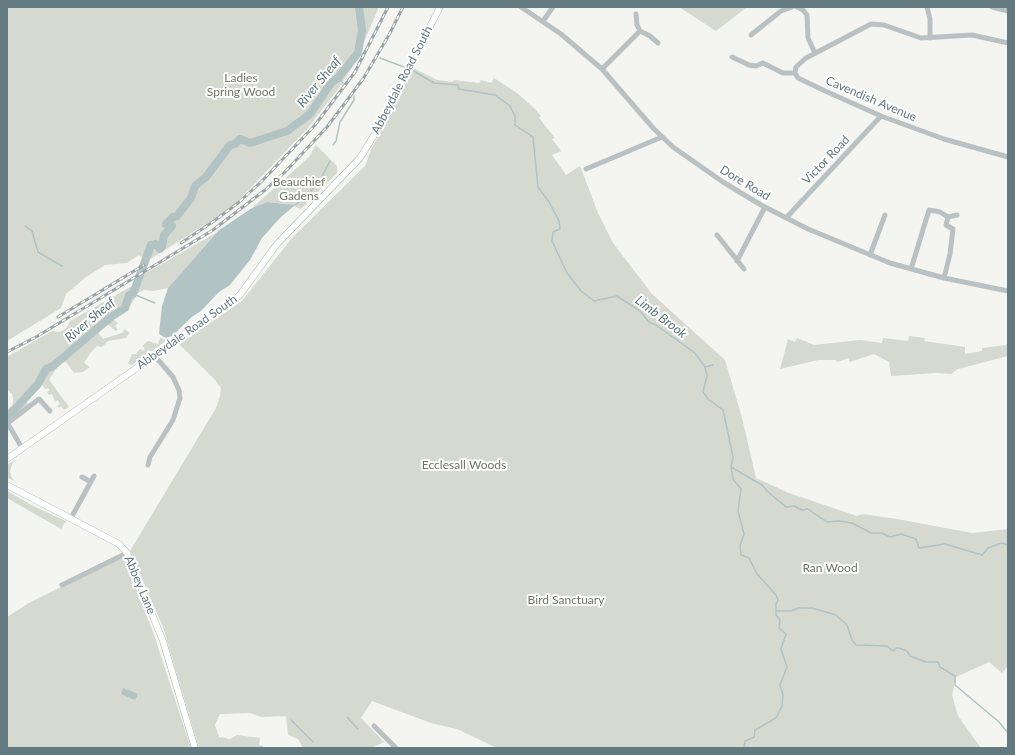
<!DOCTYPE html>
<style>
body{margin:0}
#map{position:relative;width:1015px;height:755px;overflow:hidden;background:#f4f4f0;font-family:Lato,sans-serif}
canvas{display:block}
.frame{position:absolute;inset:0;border:8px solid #647a81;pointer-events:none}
</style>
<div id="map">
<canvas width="1015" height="755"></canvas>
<div class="frame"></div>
</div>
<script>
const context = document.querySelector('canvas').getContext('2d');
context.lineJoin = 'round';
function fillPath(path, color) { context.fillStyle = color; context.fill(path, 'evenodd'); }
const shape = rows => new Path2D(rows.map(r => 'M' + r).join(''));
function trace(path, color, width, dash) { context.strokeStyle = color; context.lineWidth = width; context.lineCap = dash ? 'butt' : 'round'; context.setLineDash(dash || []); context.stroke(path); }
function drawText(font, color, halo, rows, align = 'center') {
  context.font = font + ' Lato,sans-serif'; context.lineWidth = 4; context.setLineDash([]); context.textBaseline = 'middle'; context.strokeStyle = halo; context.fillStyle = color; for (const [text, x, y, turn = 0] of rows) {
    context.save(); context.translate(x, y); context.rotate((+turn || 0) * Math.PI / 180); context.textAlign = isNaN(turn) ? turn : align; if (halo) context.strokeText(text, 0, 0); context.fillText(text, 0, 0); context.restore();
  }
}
fillPath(shape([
 [7,7,379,7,363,44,361,54,338,89,307,129,236,203,211,221,147,261,139,255,127,263,105,265,86,277,66,294,61,308,7,341],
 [679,7,747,7,716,31],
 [413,68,437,80,453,82,454,80,479,83,481,80,491,83,494,78,517,93,536,110,541,116,539,118,555,138,552,139,561,151,552,155,566,175,580,166,598,213,613,243,652,294,725,360,742,418,756,478,789,493,857,516,862,514,897,519,972,533,1008,529,1007,667,1002,673,989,662,956,677,952,695,958,716,981,748,497,748,457,729,431,723,372,701,361,718,384,742,372,748,303,748,298,739,288,735,286,716,262,717,250,713,220,714,215,725,219,737,230,739,237,735,260,738,259,745,264,746,261,748,199,748,163,627,130,551,216,408,220,396,221,388,215,380,179,344,242,301,292,238,365,166,371,150],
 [316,145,337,166,337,173,301,209,289,204,267,202,252,208,309,157],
 [216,233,168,288,153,291,144,290,138,293,129,308,112,316,96,330,103,339,122,333,125,329,129,333,126,338,108,341,102,347,97,346,91,352,84,363,90,367,83,372,74,373,66,362,59,364,49,380,69,407,64,410,61,406,59,408,57,406,60,404,58,400,55,402,52,394,49,395,47,392,50,390,48,388,45,389,42,384,46,381,29,395,26,402,29,405,7,421,7,410,13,404,13,398,12,394,7,389,7,357,52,331,59,332,66,329,70,321,132,286,135,279],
 [111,318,118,323,115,326,118,329,116,331,106,323],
 [909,336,925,338,924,341,965,347,965,354,982,351,982,348,1006,345,1008,343,1008,356,958,369,951,374,936,373,891,376,889,362,874,354,850,362,848,358,838,362,835,360,818,360,780,369,788,339,795,342,797,338,814,345,860,340,882,343,883,338,908,341],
 [160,338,167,340,132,365,128,364,132,354,136,354,140,349,143,351,145,348,142,346,148,341,158,344],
 [18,458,13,462,10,471,12,478,17,483,7,477,7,465],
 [7,491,33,506,66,521,61,529,7,498],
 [123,556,153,632,191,748,7,748,7,617,29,603]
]), '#d5d9d0');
fillPath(shape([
 [267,202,295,205,280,218,262,238,250,260,230,285,219,292,201,311,193,316,172,336,166,338,159,334,162,306,168,288,218,231,252,208],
 [123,688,138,694,135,700,121,694]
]), '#b2c3c4');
trace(shape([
 [358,53,363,54],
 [380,58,404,67],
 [412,70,434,83,458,85,459,89,495,95,510,106,515,116,515,125,533,137,538,187,549,202,559,221,560,229,553,232,552,241,567,273,581,291,594,301,617,296,640,311,649,322,656,325,695,353,705,367,707,376,703,392,708,399,723,410,733,457,731,467,733,479,741,489,738,511,744,534,740,546,741,555,749,558,757,574,776,595,778,600,776,604,776,615,780,620,779,628,786,634,781,649,787,667,780,685,783,695,782,706,776,718,755,730,754,737,745,741,744,748],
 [338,78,343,83],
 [333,145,336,141,340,122,354,100,354,96],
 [295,205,307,196,321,178,330,161],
 [25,226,32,231,38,252,62,266],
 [133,294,155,303],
 [705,367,713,365],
 [731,467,762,485,767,491,786,507,794,506,802,510,808,509,827,522,839,521,852,523,871,533,882,533,890,537,901,534,916,539,919,548,945,544,982,555,988,548,1002,543,1008,545],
 [776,611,791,611,798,608,812,608,836,615,847,625,852,640,856,645,887,646,893,651,896,648,899,648,907,651,910,656,926,662,938,662,940,667,955,676,955,685,999,722,1008,733],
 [347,717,358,729],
 [291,720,313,742]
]), '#b2c3c4', 1.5);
trace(shape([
 [7,418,38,384,46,369,53,366,111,317,125,308,129,295,133,294,151,245,156,244,160,249,162,247,164,235,172,226,166,224,173,217,177,216,191,198,195,186,206,177,230,145,235,144,240,139,250,143,287,131,310,114,331,83,338,78,358,53,362,30,359,7]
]), '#b2c3c4', 8);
const major = shape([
 [7,459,239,296,277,244,360,158,376,132,440,7],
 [7,485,119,544,127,553,163,641,195,748]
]);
trace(major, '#aeb5b7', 7);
trace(shape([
 [521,7,561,34,602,69,654,129,673,147,723,182,761,205,808,229,890,263,944,278,1008,291],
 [797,7,803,10,807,15,808,38,815,53],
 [927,7,930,19,930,38],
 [992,7,1008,11],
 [636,14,637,25,640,31,650,36,658,43],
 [543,21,553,7],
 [751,35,781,11,792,7],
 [732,57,749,65,756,66,763,63,783,73,795,73],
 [602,69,640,31],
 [795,73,796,67,806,58,871,24,884,25,921,38,972,35,1008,43],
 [795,73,798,78,823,90,881,116,944,139,1008,157],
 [586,169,662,137],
 [786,218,881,116],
 [717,235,744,269],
 [870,255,885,215],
 [737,261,765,207],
 [911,269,929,210,940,212,948,217,957,215],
 [944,278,950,254,953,229,946,225,948,217],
 [22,448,8,424,9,422,39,399,50,411],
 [148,465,150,457,173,420,180,398,179,390,173,377,154,355],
 [82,477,91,482],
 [71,518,94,476],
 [62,585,127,553],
 [374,726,396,748]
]), '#bac1c3', 5);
trace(major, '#fff', 6);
const rail = shape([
 [181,243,214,221,238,203,262,181,315,125,355,72,388,7],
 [58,317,144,265],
 [7,352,36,337,213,230,265,190,284,173,327,127,363,79,389,35,403,7]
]);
trace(rail, '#9aa4a7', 3);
trace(rail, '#fff', 1.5, [4.5]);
drawText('12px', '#6c7863', '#fff', [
 ["Ladies",241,78],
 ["Spring Wood",241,92],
 ["Beauchief",299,182],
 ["Gadens",299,196],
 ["Ecclesall Woods",464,465],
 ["Ran Wood",830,568],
 ["Bird Sanctuary",566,600]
]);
drawText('12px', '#647a81', '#fff', [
 ["Abbeydale Road South",402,80,-63],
 ["Cavendish Avenue",871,99,23],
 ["Victor Road",826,160,-46],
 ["Dore Road",745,183,31],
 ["Abbeydale Road South",187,332,-35],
 ["Abbey Lane",140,585,67]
]);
drawText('italic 13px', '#5a7677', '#fff', [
 ["River Sheaf",319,82,-51],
 ["Limb Brook",661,317,37],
 ["River Sheaf",90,320,-40]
]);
</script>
